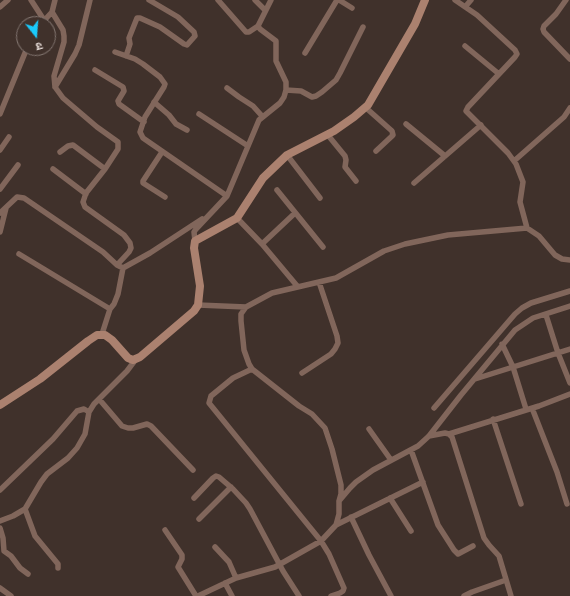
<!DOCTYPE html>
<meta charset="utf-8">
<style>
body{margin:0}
#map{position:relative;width:570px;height:596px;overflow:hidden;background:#40312b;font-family:Lato,"Noto Sans Devanagari",sans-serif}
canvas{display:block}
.north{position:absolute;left:16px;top:16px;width:40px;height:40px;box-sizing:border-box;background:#40312b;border:1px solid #837671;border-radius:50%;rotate:163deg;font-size:11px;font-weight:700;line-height:16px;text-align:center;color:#e7ddd9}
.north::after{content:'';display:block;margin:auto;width:14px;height:18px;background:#1acafc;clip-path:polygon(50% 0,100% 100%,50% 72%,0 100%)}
</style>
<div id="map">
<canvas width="570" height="596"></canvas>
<div class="north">उ</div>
</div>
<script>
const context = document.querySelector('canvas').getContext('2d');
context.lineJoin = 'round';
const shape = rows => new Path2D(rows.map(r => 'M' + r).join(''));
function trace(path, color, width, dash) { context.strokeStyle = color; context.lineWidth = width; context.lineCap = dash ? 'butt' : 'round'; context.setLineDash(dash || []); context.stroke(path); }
trace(shape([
 [31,0,44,20],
 [218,0,246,32,249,32,258,26],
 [255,0,265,10],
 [339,0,352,8],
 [455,0,477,15,515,50,517,54,515,57,468,107,466,111,508,153,516,164,523,182,520,202,527,228],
 [566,0,556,14,544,26,543,29,544,32,570,59],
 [0,7,8,0],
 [465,7,471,0],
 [52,12,63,30,64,36,64,42,54,76,55,87,63,98,97,127,118,142,118,149,105,169,86,193,83,202,85,207,124,235,130,243,131,248,129,252,117,265],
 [41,24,52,12,55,0],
 [465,46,499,74],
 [115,52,135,59,143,64,160,77,165,84,164,87,145,117,140,132,143,138,227,196],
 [305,53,337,0],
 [126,56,130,44,129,38,137,18,140,18,160,27,184,44,187,45,195,36,194,32,178,17,149,0],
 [95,70,123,87,124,91,118,101,119,104,144,122],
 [55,87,75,54,79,45,90,0],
 [227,88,239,97,253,106,262,116],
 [286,90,301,91,312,97,316,96,322,92,336,80,340,73,363,27],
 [154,102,169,115,176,124,187,130],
 [365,107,392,131,393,135,391,137,376,151],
 [0,114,27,48],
 [199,114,248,146],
 [406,124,445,156],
 [327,134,345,156,346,160,345,167,356,181],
 [0,150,9,137],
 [60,152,68,146,73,145,105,169],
 [162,152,143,181,143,183,165,197],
 [287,155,320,198],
 [514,161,564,117,570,108],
 [53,169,86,194],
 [414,183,481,125],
 [0,189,18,165],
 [277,190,323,247],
 [0,213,17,197,24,198,103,252,117,265,123,268,150,253,202,219],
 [237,218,262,244,298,287],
 [0,232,6,208],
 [195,241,194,232,196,229,227,196,259,120,280,103,284,97,286,90,286,82,276,61,276,41,260,29,258,26,271,0],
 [262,244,295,213],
 [19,254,110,309],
 [198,305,246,307],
 [546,315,558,353,570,383],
 [102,334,110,309,114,304,118,294,123,268],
 [502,344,513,367,526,409],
 [252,369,233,378,211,396,209,403,321,541,329,554,344,588,343,591,340,593,331,596],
 [302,373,331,354,335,349,338,343,337,336,319,282],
 [475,379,570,349],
 [99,399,122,426,128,428,133,428,147,424,151,426,193,470],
 [434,408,515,314,522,308,531,303,570,291],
 [532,408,557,472,567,504],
 [493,419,521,504],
 [369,429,391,460],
 [449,434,452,437,484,538,489,545,499,556,511,596],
 [429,436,445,433,449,434,539,406,570,394],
 [411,450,438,525,454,550,458,554,473,546],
 [0,490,53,439,77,411,84,409,89,412],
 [194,498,213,478,216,476,219,477,233,489,246,503,250,509,283,571,299,596],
 [390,498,411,531],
 [339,501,341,494,341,485,332,449,325,428,312,414,299,406,252,369,249,364,244,350,241,321,241,314,246,307,272,293,336,278,384,251,405,244,448,235,527,228,539,236,555,255,562,259,570,260],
 [25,509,35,536,58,564,58,568],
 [351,517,369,555,391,596],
 [199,519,231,487],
 [0,521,13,516,25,509,41,482,47,474,68,458,77,448,85,434,89,412,94,404,127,371,136,359],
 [336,525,423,482],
 [0,528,3,538,4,551,11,556,20,568,28,574],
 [165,530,182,555,182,559,178,567,196,596],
 [215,547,229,562,236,578],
 [225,583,232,596],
 [0,588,11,596],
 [198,596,236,578,275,567,321,541,336,525,339,514,339,501,350,488,356,482,373,470,418,446,429,436,461,395,515,330,533,318,570,306],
 [464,596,472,592,506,580]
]), '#81665b', 5.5);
trace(shape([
 [0,405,40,379,88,341,97,335,105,335,112,340,128,358,133,360,140,357,194,311,198,305,200,286,194,248,195,241,237,218,263,178,287,155,334,131,354,117,368,105,415,24,425,0]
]), '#ab816f', 8);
</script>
